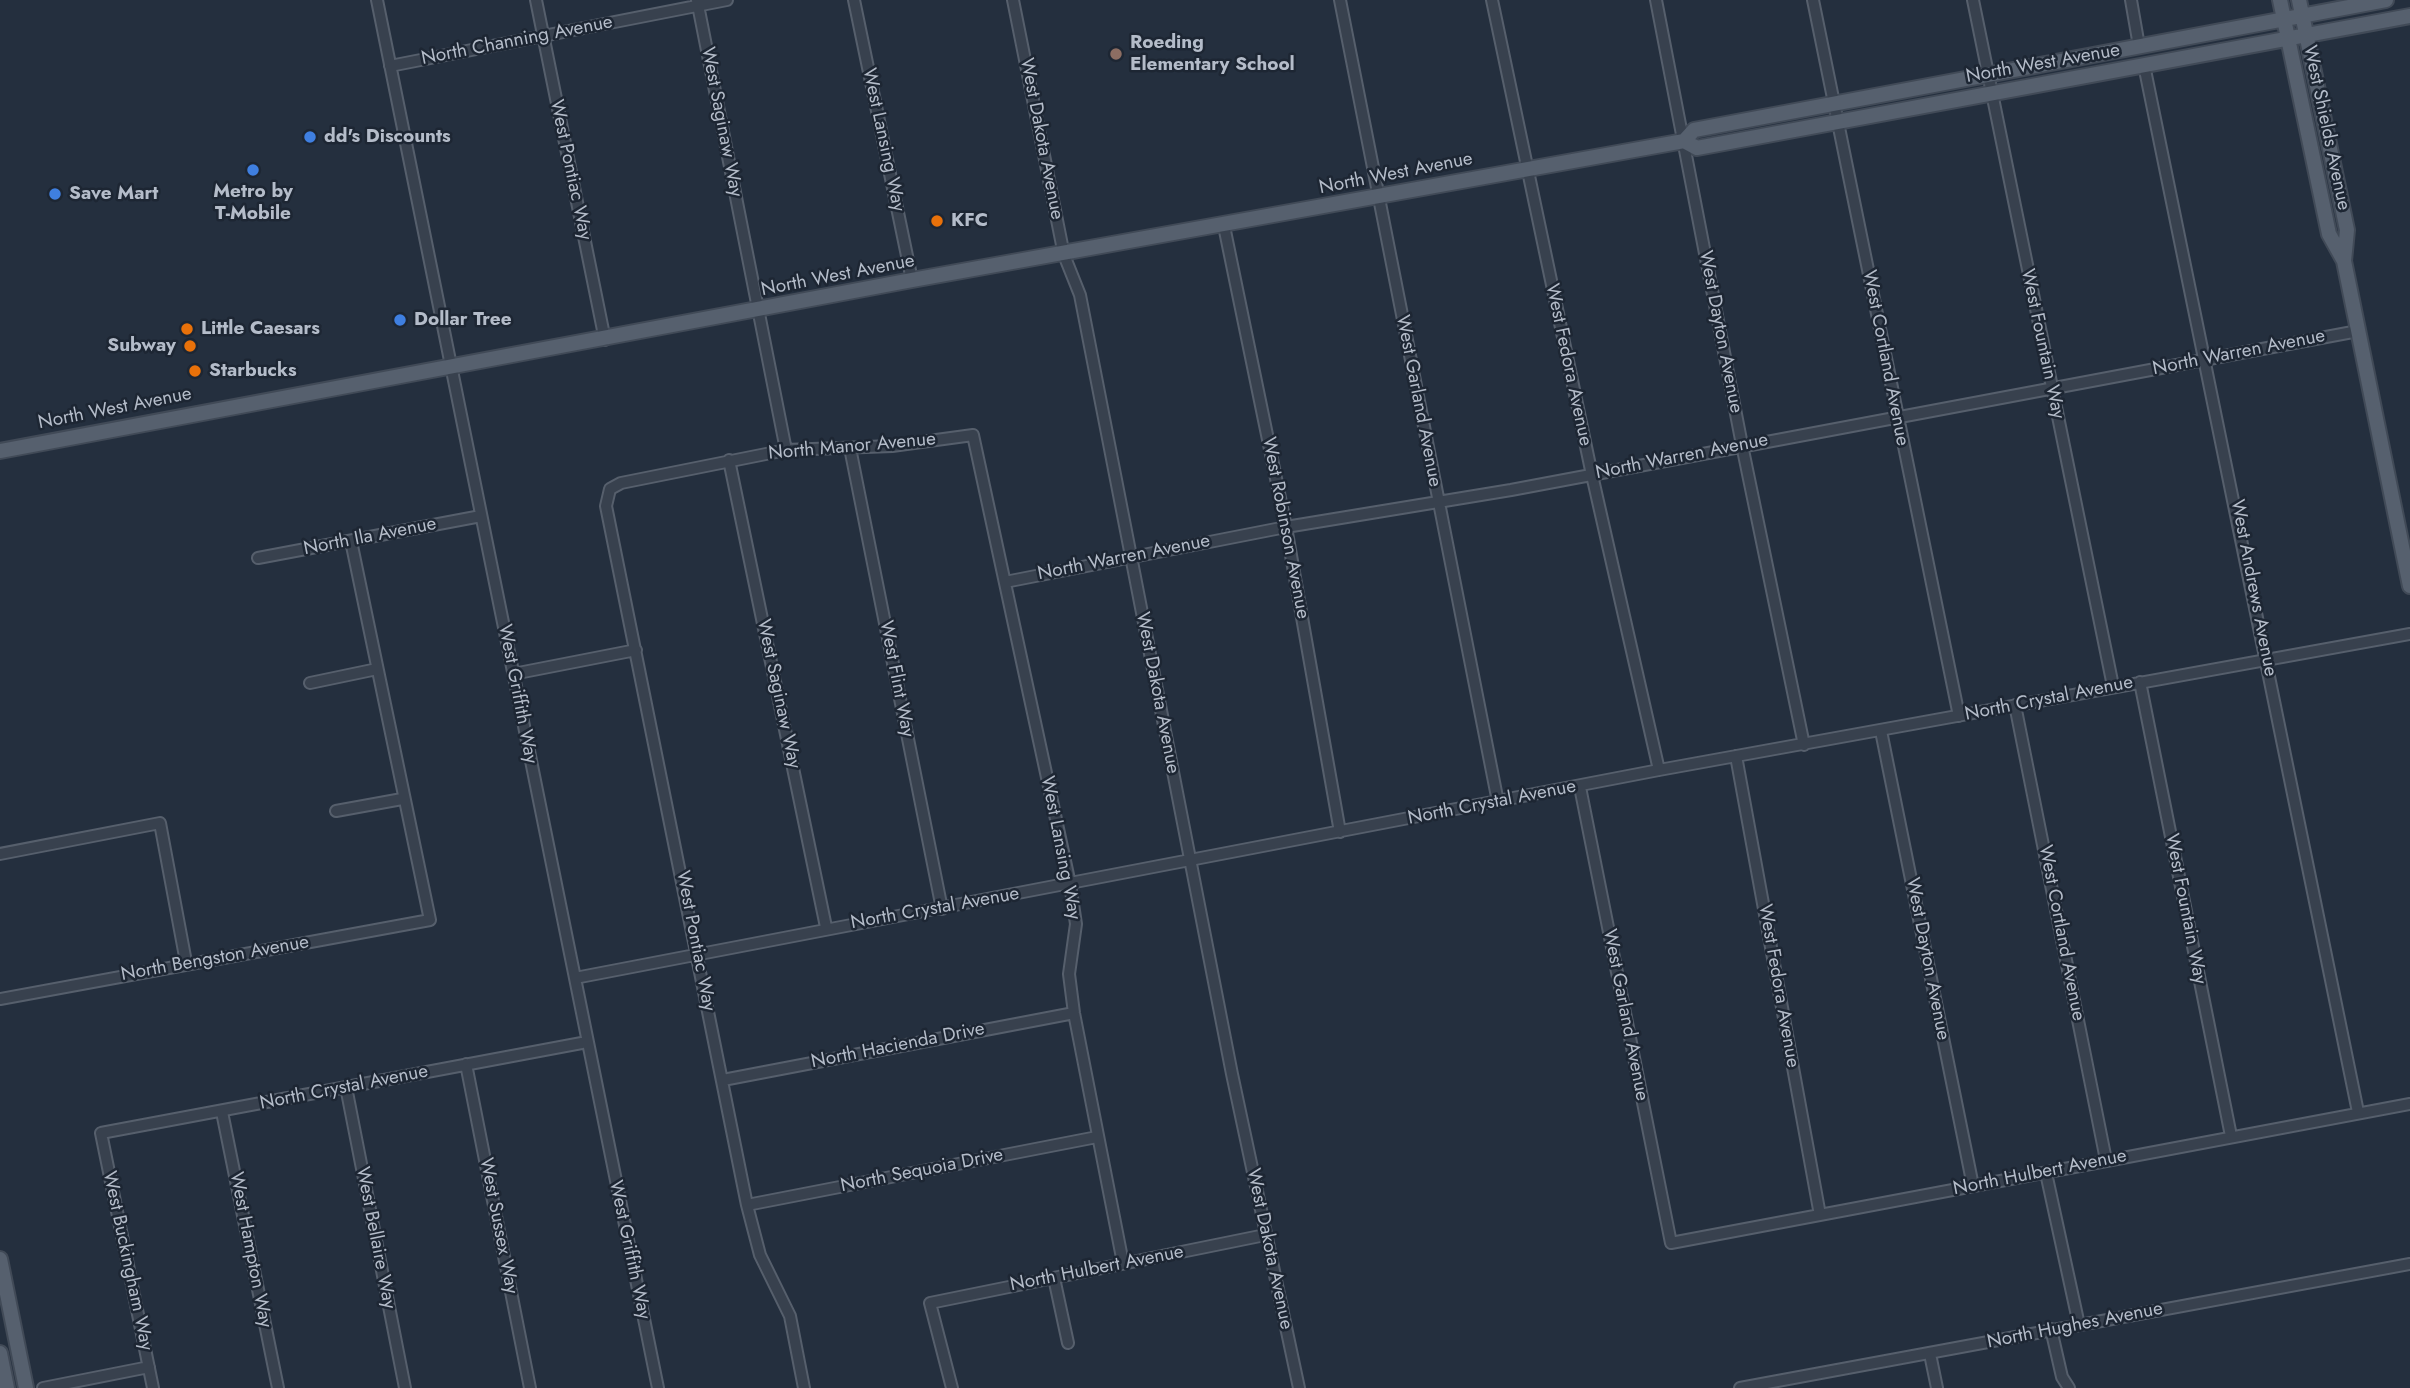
<!DOCTYPE html>
<style>
body{margin:0}
canvas{display:block;background:#242f3e}
</style>
<canvas width="2410" height="1388"></canvas>
<script>
const context = document.querySelector('canvas').getContext('2d');
context.lineJoin = 'round';
const shape = rows => new Path2D(rows.map(r => 'M' + r).join(''));
function trace(path, color, width, dash) { context.strokeStyle = color; context.lineWidth = width; context.lineCap = dash ? 'butt' : 'round'; context.setLineDash(dash || []); context.stroke(path); }
function drawText(font, color, halo, rows, align = 'center') {
  context.font = font + ' Jost,sans-serif'; context.lineWidth = 5; context.setLineDash([]); context.textBaseline = 'middle'; context.strokeStyle = halo; context.fillStyle = color; for (const [text, x, y, turn = 0] of rows) {
    context.save(); context.translate(x, y); context.rotate((+turn || 0) * Math.PI / 180); context.textAlign = isNaN(turn) ? turn : align; if (halo) context.strokeText(text, 0, 0); context.fillText(text, 0, 0); context.restore();
  }
}
const minor = shape([
 [377,0,658,1388],
 [536,0,605,340],
 [697,0,786,450],
 [854,0,912,280],
 [1013,0,1064,255,1080,295,1232,1074,1299,1388],
 [1340,0,1498,802],
 [1492,0,1592,475,1659,770],
 [1656,0,1742,445,1804,745],
 [1813,0,1959,716],
 [1973,0,2113,686],
 [2131,0,2139,46],
 [2144,65,2358,1112],
 [390,66,727,0],
 [1224,226,1286,527,1340,832],
 [850,448,942,909],
 [729,460,826,927],
 [258,558,481,516],
 [1005,582,1286,527,1511,490,2358,331],
 [513,674,636,650],
 [2140,682,2231,1136],
 [310,683,377,669],
 [2015,705,2106,1160],
 [1881,731,1973,1186],
 [1736,756,1820,1215],
 [1580,787,1671,1243,2410,1104],
 [336,811,402,799],
 [0,854,160,823,186,962],
 [575,978,1659,770,2410,634],
 [0,999,430,920,351,541],
 [466,1064,530,1388],
 [723,1080,1074,1013],
 [346,1087,405,1388],
 [222,1112,278,1388],
 [2046,1173,2079,1325],
 [747,1205,1097,1137],
 [1054,1278,1068,1343],
 [2051,1329,2062,1377,2069,1388],
 [1930,1354,1937,1388],
 [43,1388,149,1367],
 [153,1388,101,1133,587,1042],
 [804,1388,790,1316,760,1255,747,1205,606,506,610,489,621,483,786,450,892,446,973,435,1070,884,1076,924,1069,974,1074,1013,1123,1263],
 [952,1388,930,1303,1265,1235],
 [1740,1388,2410,1264]
]);
const major = shape([
 [2280,0,2329,234,2344,261],
 [2299,0,2347,230,2344,261,2410,586],
 [1684,141,1697,148,2410,16],
 [0,451,912,280,1684,141,1694,130,2386,0],
 [0,1259,26,1388],
 [0,1353,7,1388]
]);
trace(minor, '#565f6c', 14);
trace(major, '#414a57', 18);
trace(minor, '#38414e', 10);
trace(major, '#56606e', 14);
for (const [x, y, r, color] of [
 [1116,54,7,"#8d6e63"],
 [310,137,7,"#3f7fe0"],
 [253,170,7,"#3f7fe0"],
 [55,194,7,"#3f7fe0"],
 [937,221,7,"#e8710a"],
 [400,320,7,"#3f7fe0"],
 [187,329,7,"#e8710a"],
 [190,346,7,"#e8710a"],
 [195,371,7,"#e8710a"]
]) { const dot = new Path2D(); dot.arc(x, y, r, 0, 2 * Math.PI); context.fillStyle = color; context.fill(dot); trace(dot, '#1d2633', 2.5); }
drawText('19px', '#b4bcc9', '#1d2633', [
 ["North Channing Avenue",517,41,-11],
 ["North West Avenue",2043,64,-10],
 ["West Saginaw Way",721,122,79],
 ["West Shields Avenue",2326,128,78],
 ["West Dakota Avenue",1041,139,79],
 ["West Lansing Way",883,140,78],
 ["West Pontiac Way",570,170,78],
 ["North West Avenue",1396,174,-11],
 ["North West Avenue",838,276,-11],
 ["West Dayton Avenue",1720,332,79],
 ["West Fountain Way",2042,344,78],
 ["North Warren Avenue",2239,353,-11],
 ["West Cortland Avenue",1885,358,79],
 ["West Fedora Avenue",1568,365,78],
 ["West Garland Avenue",1418,401,79],
 ["North West Avenue",115,409,-11],
 ["North Manor Avenue",852,447,-5],
 ["North Warren Avenue",1682,457,-11],
 ["West Robinson Avenue",1285,528,79],
 ["North Ila Avenue",370,537,-11],
 ["North Warren Avenue",1124,558,-11],
 ["West Andrews Avenue",2253,588,79],
 ["West Flint Way",896,679,79],
 ["West Dakota Avenue",1157,693,79],
 ["West Griffith Way",517,694,79],
 ["West Saginaw Way",778,694,78],
 ["North Crystal Avenue",2049,699,-11],
 ["North Crystal Avenue",1492,803,-11],
 ["West Lansing Way",1060,848,79],
 ["North Crystal Avenue",935,909,-10],
 ["West Fountain Way",2185,909,79],
 ["West Cortland Avenue",2061,933,79],
 ["West Pontiac Way",695,941,79],
 ["North Bengston Avenue",215,959,-10],
 ["West Dayton Avenue",1927,959,79],
 ["West Fedora Avenue",1778,986,80],
 ["West Garland Avenue",1625,1015,79],
 ["North Hacienda Drive",898,1046,-11],
 ["North Crystal Avenue",344,1088,-11],
 ["North Sequoia Drive",922,1171,-11],
 ["North Hulbert Avenue",2040,1173,-11],
 ["West Sussex Way",498,1226,79],
 ["West Bellaire Way",375,1238,79],
 ["West Dakota Avenue",1269,1249,78],
 ["West Hampton Way",250,1250,79],
 ["West Griffith Way",629,1250,78],
 ["West Buckingham Way",127,1261,78],
 ["North Hulbert Avenue",1097,1269,-11],
 ["North Hughes Avenue",2075,1326,-11]
]);
drawText('bold 19px', '#b4bcc9', '#1d2633', [
 ["Roeding",1130,43],
 ["Elementary School",1130,65],
 ["dd's Discounts",324,137],
 ["Metro by",253,192,"center"],
 ["T-Mobile",253,214,"center"],
 ["Save Mart",69,194],
 ["KFC",951,221],
 ["Dollar Tree",414,320],
 ["Little Caesars",201,329],
 ["Subway",176,346,"right"],
 ["Starbucks",209,371]
], 'left');
</script>
